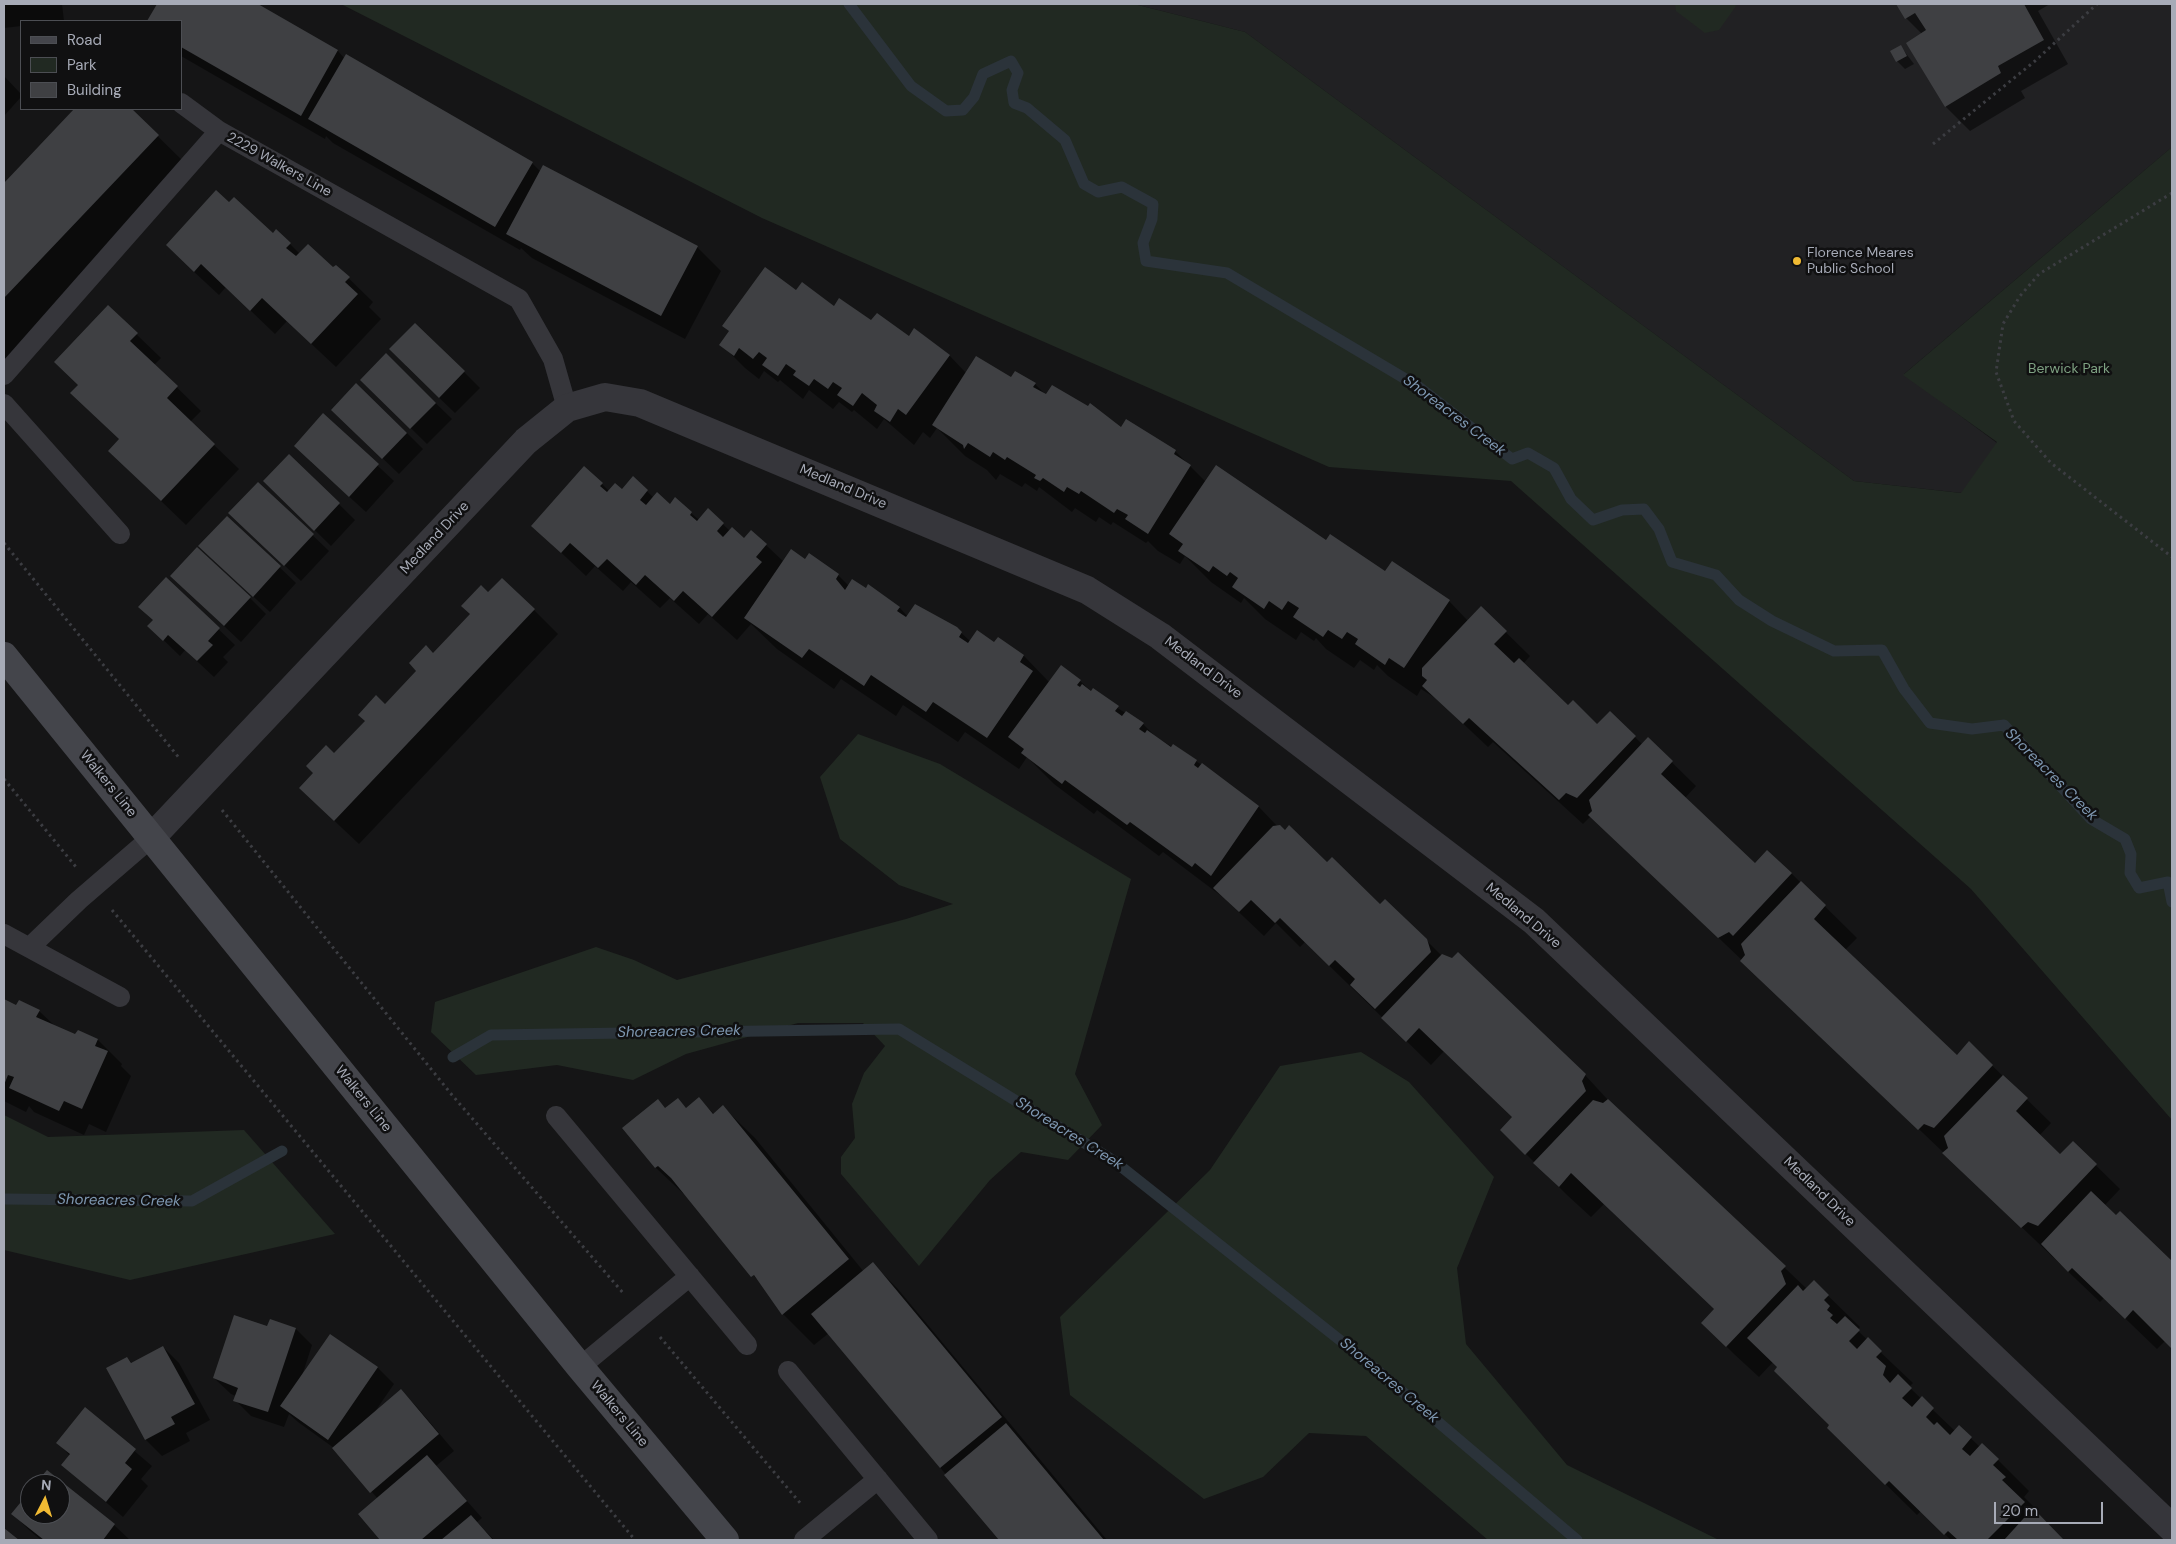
<!DOCTYPE html>
<style>
body{margin:0}
#map{position:relative;width:2176px;height:1544px;overflow:hidden;background:#151516;font-family:"DM Sans",sans-serif}
canvas{display:block}
.frame{position:absolute;inset:0;border:5px solid #a7abb7;pointer-events:none}
.legend{position:absolute;left:20px;top:20px;width:162px;height:90px;box-sizing:border-box;background:#101011;border:1px solid #4c4e53;margin:0;padding:6px 9px;list-style:none;font-size:15px;color:#a7abb7}
.legend li{display:flex;align-items:center;gap:10px;height:25px}
.legend b{width:25px;border:1px solid #4c4e53}
.north{position:absolute;left:20px;top:1474px;width:50px;height:50px;box-sizing:border-box;background:#101011;border:1px solid #4c4e53;border-radius:50%;rotate:5deg;font-size:14px;font-weight:700;line-height:20px;text-align:center;color:#a7abb7}
.north::after{content:'';display:block;margin:auto;width:18px;height:22px;background:#f0ba33;clip-path:polygon(50% 0,100% 100%,50% 72%,0 100%)}
.scale{position:absolute;left:1994px;top:1502px;width:109px;height:22px;box-sizing:border-box;border:2px solid #a7abb7;border-top:0;padding-left:6px;font-size:15px;line-height:18px;white-space:nowrap;color:#a7abb7;-webkit-text-stroke:4px #101011;paint-order:stroke}
</style>
<div id="map">
<canvas width="2176" height="1544"></canvas>
<div class="frame"></div>
<ul class="legend">
<li><b style="height:6px;background:#44454b"></b>Road</li>
<li><b style="height:14px;background:#212922"></b>Park</li>
<li><b style="height:14px;background:#3f4043"></b>Building</li>
</ul>
<div class="north">N</div>
<div class="scale">20 m</div>
</div>
<script>
const context = document.querySelector('canvas').getContext('2d');
context.lineJoin = 'round';
function fillPath(path, color) { context.fillStyle = color; context.fill(path, 'evenodd'); }
const shape = rows => new Path2D(rows.map(r => 'M' + r).join(''));
function trace(path, color, width, dash) { context.strokeStyle = color; context.lineWidth = width; context.lineCap = dash ? 'butt' : 'round'; context.setLineDash(dash || []); context.stroke(path); }
function drawText(font, color, halo, rows, align = 'center') {
  context.font = font + ' "DM Sans",sans-serif'; context.lineWidth = 5; context.setLineDash([]); context.textBaseline = 'middle'; context.strokeStyle = halo; context.fillStyle = color; for (const [text, x, y, turn = 0] of rows) {
    context.save(); context.translate(x, y); context.rotate((+turn || 0) * Math.PI / 180); context.textAlign = isNaN(turn) ? turn : align; if (halo) context.strokeText(text, 0, 0); context.fillText(text, 0, 0); context.restore();
  }
}
fillPath(shape([
 [1134,4,2172,4,2172,147,1904,374,1997,443,1962,493,1854,481,1245,32]
]), '#212123');
fillPath(shape([
 [341,4,1134,4,1245,32,1854,481,1961,493,1997,442,1903,375,2172,147,2172,1120,1971,889,1511,481,1329,467,762,218],
 [1675,4,1735,4,1736,6,1719,30,1705,33,1676,11],
 [858,734,940,764,1131,879,1075,1074,1102,1125,1068,1160,1021,1152,990,1180,919,1266,841,1174,841,1157,855,1138,852,1104,864,1073,885,1046,863,1023,798,1023,686,1054,633,1080,557,1065,476,1075,431,1032,435,1002,596,947,634,960,677,980,906,919,953,904,899,885,840,839,820,777],
 [1361,1052,1409,1082,1494,1177,1457,1268,1466,1344,1567,1465,1719,1540,1488,1540,1366,1436,1309,1433,1263,1477,1204,1499,1070,1395,1060,1317,1210,1170,1280,1066],
 [4,1115,48,1137,244,1130,335,1234,130,1280,4,1250]
]), '#212922');
fillPath(shape([
 [4,4,62,4,64,21,21,21,21,26,4,28],
 [158,4,256,4,338,51,344,58,532,163,541,172,697,247,721,271,685,339,532,258,521,248,520,250,333,143,326,136,325,139,181,56,181,21,148,21],
 [1897,4,2050,4,2038,11,2068,64,2021,91,2025,98,1970,131,1946,107,1908,43,1922,34,1906,18],
 [1901,47,1914,64,1905,69,1897,61],
 [4,76,21,94,21,97,4,116],
 [76,109,130,109,189,167,4,362,4,185],
 [229,204,273,235,277,231,300,254,333,269,336,266,373,302,369,307,381,319,336,367,287,321,275,334,226,287,219,295,191,269],
 [797,292,949,355,966,373,1011,378,1035,384,1047,396,1121,429,1126,421,1175,451,1206,482,1385,573,1449,601,1468,621,1481,608,1530,656,1523,664,1568,707,1597,726,1610,713,1643,745,1648,739,1696,786,1685,798,1755,865,1767,852,1792,874,1857,938,1845,950,1957,1057,1969,1043,2051,1123,2039,1136,2060,1156,2073,1143,2120,1189,2104,1206,2116,1217,2120,1213,2172,1263,2172,1348,2165,1341,2157,1349,2104,1298,2100,1302,1591,816,1583,824,1493,742,1488,747,1437,699,1421,689,1417,696,1388,676,1377,665,1374,670,1360,660,1354,668,1326,649,1316,638,1314,641,1301,632,1296,640,1265,619,1244,598,1241,603,1211,582,1185,556,1180,564,1158,551,1148,541,1146,543,1113,522,1111,525,1099,517,1096,522,1075,508,1072,512,1039,487,1037,491,1025,483,1022,487,1000,474,996,480,987,470,965,456,937,428,930,438,923,432,914,445,884,419,877,429,854,410,852,412,839,402,833,409,809,390,803,399,780,380,778,382,764,371,759,379,745,368,721,344,730,332,724,326],
 [108,307,161,358,154,365,201,411,190,422,239,469,186,525,134,475,120,440,79,386],
 [386,355,452,419,427,444,362,380],
 [406,366,464,372,480,388,455,413],
 [332,410,407,433,423,449,399,474],
 [323,415,394,481,366,512,311,462],
 [289,455,355,520,331,546,265,481],
 [633,478,654,498,691,513,699,520,708,510,730,531,744,540,751,531,784,562,805,561,838,575,849,586,900,608,908,617,956,628,971,642,994,644,998,639,1024,656,1049,682,1080,681,1092,692,1143,724,1156,737,1202,765,1259,807,1278,827,1426,940,1442,956,1585,1075,1608,1100,1807,1289,1814,1282,1860,1327,1857,1330,1913,1383,1909,1387,1955,1431,1959,1427,1980,1447,1982,1445,1998,1460,2029,1491,2024,1497,2036,1509,2034,1511,2063,1540,1951,1540,1921,1511,1917,1515,1860,1459,1773,1362,1759,1377,1734,1354,1703,1323,1715,1310,1604,1204,1591,1217,1567,1195,1502,1130,1514,1118,1444,1051,1431,1065,1305,942,1300,947,1276,923,1264,936,1224,898,1163,852,1159,856,1097,810,1094,814,1054,784,1027,757,1019,769,965,732,958,742,903,705,896,716,841,679,834,689,777,649,751,624,737,640,708,614,699,624,670,598,660,608,631,582,623,591,595,566,586,576,533,526,602,484,609,491,622,490],
 [258,483,329,551,301,581,246,529],
 [227,517,296,583,270,612,216,562],
 [171,576,250,598,266,614,241,642],
 [166,579,235,645,223,657,228,662,214,677,185,650,180,656,149,626,154,621],
 [534,610,558,634,359,844,325,812,335,755,434,654],
 [4,1000,17,1006,39,1011,55,1026,76,1036,98,1040,122,1064,121,1066,131,1076,106,1132,89,1124,84,1135,34,1112,29,1106,26,1112,4,1101],
 [699,1099,714,1114,723,1107,755,1138,864,1272,873,1264,897,1288,1107,1540,1000,1540,829,1333,814,1345,783,1314,766,1290,688,1198,656,1168,624,1128,666,1109,678,1100,687,1109],
 [270,1321,296,1329,312,1345,302,1376,331,1335,378,1368,394,1384,374,1413,401,1391,417,1407,454,1451,436,1466,482,1518,477,1522,494,1540,382,1540,359,1514,378,1499,334,1448,298,1422,289,1414,284,1427,251,1416,235,1400,236,1396,231,1394,214,1378,268,1327],
 [163,1347,179,1363,210,1420,186,1433,190,1441,162,1456,146,1440,127,1358,132,1363],
 [85,1409,152,1466,141,1479,148,1486,123,1517,63,1465,70,1456,58,1443],
 [47,1472,114,1525,130,1540,41,1540,29,1530,13,1514,30,1493,30,1514,60,1514,60,1484,37,1484]
]), '#0007');
trace(shape([
 [849,4,911,86,946,111,963,110,974,97,983,74,1011,61,1018,73,1012,90,1014,103,1027,108,1065,140,1084,184,1098,192,1122,187,1153,204,1152,219,1143,243,1146,261,1227,273,1419,387,1512,459,1528,453,1554,468,1571,499,1593,520,1622,510,1644,509,1659,529,1672,562,1716,575,1739,600,1772,621,1834,651,1882,650,1904,689,1930,723,1972,729,2004,725,2091,819,2125,839,2131,854,2130,873,2139,888,2168,882,2172,902],
 [453,1057,491,1035,899,1029,1114,1161,1365,1360,1577,1540],
 [4,1199,192,1201,282,1151]
]), '#2b333a', 11);
fillPath(shape([
 [157,4,258,4,338,50,301,116,181,47,181,21,147,21],
 [1896,4,2024,4,2044,40,1998,66,2001,73,1945,107,1906,43,1926,30,1915,13,1905,19],
 [1901,45,1907,56,1896,62,1890,51],
 [346,54,533,162,495,227,308,119],
 [74,109,132,109,159,135,4,298,4,183],
 [543,165,698,246,661,316,506,234],
 [216,190,229,202,234,197,273,233,276,229,291,243,286,248,296,256,308,244,333,267,336,265,350,277,345,282,358,294,311,344,262,298,250,311,201,264,194,272,166,245],
 [765,267,796,290,802,282,834,306,839,298,871,320,877,313,909,336,914,328,950,355,906,415,898,409,890,422,874,411,877,405,862,393,853,406,837,395,842,388,833,382,828,389,814,379,809,386,793,375,796,371,786,364,778,376,762,365,767,358,759,352,753,359,739,348,734,356,719,345,729,331,722,326],
 [108,305,138,333,130,341,178,386,167,398,215,444,161,501,108,451,119,439,70,393,78,385,54,362],
 [415,323,465,371,439,398,389,349],
 [386,353,436,403,410,429,360,380],
 [976,356,1011,377,1015,371,1036,383,1033,387,1046,394,1052,385,1088,406,1090,403,1121,427,1126,419,1176,450,1174,454,1191,465,1148,534,1125,519,1128,515,1117,509,1114,513,1081,491,1079,494,1067,487,1064,492,1043,478,1040,481,1034,478,1036,475,1007,457,1005,460,993,452,990,457,968,443,964,449,963,445,932,425],
 [356,383,407,433,382,459,331,410],
 [323,413,379,464,349,497,294,446],
 [289,454,340,503,314,531,263,481],
 [1216,465,1326,540,1330,534,1385,571,1392,561,1450,600,1404,668,1389,658,1385,665,1355,644,1358,639,1347,632,1342,639,1328,630,1323,637,1293,617,1299,608,1288,601,1282,610,1269,601,1264,609,1232,587,1238,578,1230,572,1227,576,1213,566,1209,572,1178,551,1183,544,1169,534],
 [584,466,603,483,600,486,607,492,615,483,622,489,633,476,648,490,640,500,646,505,657,492,670,504,675,497,692,512,690,515,697,521,708,508,724,523,717,531,723,537,732,527,744,538,751,530,767,544,756,557,762,562,712,617,683,591,674,601,645,575,636,585,607,559,598,568,570,543,561,553,531,526],
 [258,482,314,534,284,566,228,513],
 [227,516,281,566,253,597,198,546],
 [197,547,251,597,224,626,170,576],
 [791,549,805,559,809,553,839,574,836,579,845,590,852,579,866,588,868,584,900,607,897,611,906,617,915,604,957,627,962,632,959,637,968,643,977,630,994,642,998,637,1024,655,1020,662,1033,671,987,738,933,702,926,712,871,675,864,686,809,649,802,658,744,618],
 [166,577,220,628,208,641,213,645,197,661,168,635,163,641,147,626,153,620,138,607],
 [502,578,535,609,334,821,299,788,313,773,306,766,326,745,334,753,365,721,358,715,376,695,385,704,416,671,409,663,426,645,433,653,470,614,461,606,481,585,488,592],
 [1481,606,1507,631,1494,644,1514,663,1519,658,1568,705,1573,700,1597,724,1610,711,1636,736,1577,798,1566,793,1559,800,1469,718,1463,724,1422,686,1427,680,1422,676,1422,668],
 [1061,665,1081,680,1077,685,1080,687,1082,684,1091,691,1093,688,1119,706,1115,711,1122,716,1126,711,1144,723,1139,729,1145,733,1147,730,1171,747,1173,744,1197,760,1194,765,1198,768,1202,763,1259,806,1211,876,1195,863,1192,867,1130,822,1127,825,1065,780,1062,784,1021,753,1024,749,1008,737],
 [1648,737,1673,761,1661,774,1755,863,1767,850,1792,873,1733,936,1729,932,1718,938,1588,815,1592,811,1589,800],
 [1280,825,1285,830,1289,825,1327,862,1332,857,1380,904,1385,899,1427,939,1431,952,1375,1009,1350,985,1355,979,1335,960,1329,966,1280,918,1275,923,1251,900,1239,912,1213,888,1273,826],
 [1801,881,1826,905,1814,919,1957,1055,1969,1041,1993,1065,1934,1128,1924,1124,1918,1130,1740,961,1745,955,1741,944],
 [1458,952,1586,1074,1582,1081,1586,1091,1525,1155,1500,1130,1512,1117,1419,1028,1406,1042,1381,1018,1442,954,1452,958],
 [4,999,16,1005,19,1000,40,1010,36,1017,75,1034,78,1030,98,1039,95,1046,108,1051,82,1109,64,1101,59,1111,9,1088,14,1077,8,1075,4,1085],
 [2003,1075,2028,1098,2016,1111,2060,1154,2073,1141,2097,1164,2038,1226,2028,1222,2021,1228,1942,1153,1948,1148,1944,1136],
 [699,1097,713,1114,723,1105,849,1259,782,1315,754,1275,751,1277,671,1178,658,1166,655,1168,622,1128,658,1099,665,1108,678,1098,686,1108],
 [1608,1099,1786,1266,1781,1271,1786,1284,1726,1347,1701,1323,1714,1309,1571,1173,1559,1187,1533,1163,1593,1100,1603,1103],
 [2091,1191,2116,1215,2120,1211,2172,1261,2172,1349,2133,1310,2125,1319,2072,1268,2068,1272,2041,1244],
 [873,1262,1002,1417,940,1468,811,1314],
 [1814,1280,1829,1295,1824,1300,1830,1306,1827,1310,1833,1315,1830,1318,1837,1324,1845,1316,1860,1330,1849,1341,1857,1349,1868,1337,1882,1351,1876,1357,1886,1366,1883,1375,1890,1383,1898,1374,1912,1388,1902,1398,1912,1407,1922,1396,1934,1408,1926,1417,1934,1425,1937,1422,1950,1435,1959,1425,1972,1437,1962,1449,1970,1456,1982,1443,1999,1459,1993,1465,2006,1477,2002,1480,2025,1502,1987,1540,1958,1540,1948,1531,1944,1535,1889,1481,1885,1485,1827,1428,1829,1425,1774,1371,1777,1367,1747,1338,1798,1285,1803,1291],
 [234,1315,267,1326,270,1319,296,1328,268,1412,233,1401,238,1388,213,1378],
 [330,1334,378,1367,328,1440,280,1406],
 [163,1346,195,1404,171,1417,175,1424,145,1440,106,1368,127,1357,131,1363],
 [401,1389,439,1434,370,1493,332,1448],
 [85,1407,136,1449,125,1463,132,1469,106,1502,61,1465,70,1454,56,1443],
 [1006,1423,1104,1540,999,1540,944,1475],
 [427,1455,467,1501,421,1540,380,1540,358,1514],
 [47,1470,115,1524,103,1540,44,1540,11,1514,30,1491,30,1514,60,1514,60,1484,35,1484],
 [2033,1508,2064,1540,2004,1540],
 [471,1515,493,1540,441,1540],
 [4,1528,19,1540,4,1540]
]), '#3f4043');
trace(shape([
 [1933,144,2035,61,2097,4],
 [2172,193,2039,274,2020,296,2003,324,1996,372,2014,421,2051,463,2172,557],
 [4,543,180,759],
 [4,779,76,867],
 [222,810,452,1095,624,1294],
 [112,910,635,1540],
 [660,1337,801,1504]
]), '#3c3d42', 3, [2.5, 4]);
trace(shape([
 [181,103,219,131],
 [4,375,219,131,519,299,553,359,567,408],
 [4,404,120,534],
 [4,934,120,997],
 [30,947,79,900,152,837],
 [556,1116,747,1345],
 [580,1367,690,1276],
 [788,1371,928,1540],
 [804,1540,878,1479]
]), '#36363b', 20);
trace(shape([
 [152,837,526,441,567,408,605,397,640,403,1087,590,1160,636,1534,921,2172,1528]
]), '#36363b', 28);
trace(shape([
 [4,656,580,1367,725,1540]
]), '#44454b', 28);
for (const [x, y, r, color] of [
 [1797,261,5,"#f0ba33"]
]) { const dot = new Path2D(); dot.arc(x, y, r, 0, 2 * Math.PI); context.fillStyle = color; context.fill(dot); trace(dot, '#101011', 2); }
drawText('14px', '#a7abb7', '#101011', [
 ["2229 Walkers Line",279,165,29],
 ["Medland Drive",843,487,23],
 ["Medland Drive",435,538,-47],
 ["Medland Drive",1203,668,37],
 ["Walkers Line",108,784,51],
 ["Medland Drive",1523,916,40],
 ["Walkers Line",363,1099,51],
 ["Medland Drive",1819,1192,44],
 ["Walkers Line",619,1414,50]
]);
drawText('14px', '#a7abb7', '#101011', [
 ["Florence Meares",1807,253],
 ["Public School",1807,269]
], 'left');
drawText('14px', '#7ea182', '#101011', [
 ["Berwick Park",2069,369]
]);
drawText('italic 15px', '#7e97b1', '#101011', [
 ["Shoreacres Creek",1454,416,37],
 ["Shoreacres Creek",2051,775,45],
 ["Shoreacres Creek",679,1032,-1],
 ["Shoreacres Creek",1069,1134,32],
 ["Shoreacres Creek",119,1201,1],
 ["Shoreacres Creek",1389,1381,40]
]);
</script>
